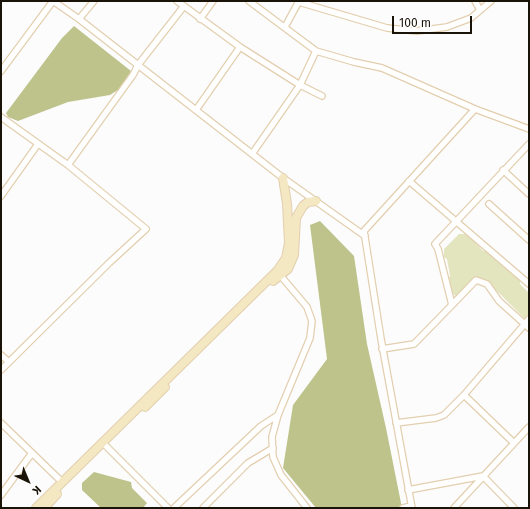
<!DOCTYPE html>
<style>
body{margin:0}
#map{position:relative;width:530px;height:509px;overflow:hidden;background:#fcfcfc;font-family:"Fira Sans",sans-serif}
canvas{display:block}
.frame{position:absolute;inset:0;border:2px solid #1a1308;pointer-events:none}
.north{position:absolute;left:8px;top:461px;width:40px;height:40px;-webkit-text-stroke:3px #fff;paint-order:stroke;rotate:136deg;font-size:11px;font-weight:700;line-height:16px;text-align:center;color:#1a1308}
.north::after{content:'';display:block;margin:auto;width:14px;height:18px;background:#1a1308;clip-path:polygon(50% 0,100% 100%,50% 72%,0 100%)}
.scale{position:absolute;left:392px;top:16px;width:80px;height:18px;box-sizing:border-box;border:2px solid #1a1308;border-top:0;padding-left:5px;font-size:12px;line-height:14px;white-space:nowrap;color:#1a1308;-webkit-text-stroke:3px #fff;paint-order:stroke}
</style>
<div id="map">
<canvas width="530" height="509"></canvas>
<div class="frame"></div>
<div class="north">K</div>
<div class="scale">100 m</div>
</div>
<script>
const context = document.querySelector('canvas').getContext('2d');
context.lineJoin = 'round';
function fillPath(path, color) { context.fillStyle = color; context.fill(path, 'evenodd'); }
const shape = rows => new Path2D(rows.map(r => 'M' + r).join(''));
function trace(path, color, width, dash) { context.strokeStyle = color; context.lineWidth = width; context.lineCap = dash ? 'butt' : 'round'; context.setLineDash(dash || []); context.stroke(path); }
fillPath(shape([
 [459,234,468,234,483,251,486,251,520,281,520,284,529,293,529,317,526,320,485,279,458,298,452,293,448,279,450,276,447,259,444,257,444,249]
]), '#e2e5be');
fillPath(shape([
 [74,26,131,71,121,88,110,95,68,102,18,121,8,117,6,113,62,38],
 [320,221,354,256,367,344,386,428,402,508,316,508,283,468,293,405,327,359,310,225],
 [94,472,131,482,132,488,147,503,143,508,101,508,82,490,82,483]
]), '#bec38b');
const street = shape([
 [53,1,79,19,283,178,365,236],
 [177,1,240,47,300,85,322,96],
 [249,1,316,51,354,62,382,68,475,109],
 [475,1,480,10],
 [299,2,387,28,417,31,447,27,471,18,491,1],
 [79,19,94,1],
 [200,19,213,1],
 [285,27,299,1],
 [1,71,53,1],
 [196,110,240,47],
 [1,117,68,165,146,229,109,263,1,370],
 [252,154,300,85,316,51],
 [68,165,133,75,138,65,184,6],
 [503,170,529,194],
 [409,181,529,284],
 [1,196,38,144],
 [489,204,529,240],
 [280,275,307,307,312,321,310,338,278,415,272,437,273,457,281,475,307,508],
 [452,305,476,280,487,284,499,301,529,328],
 [382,349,414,344,452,305,438,249,435,244,529,144],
 [1,355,9,362],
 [464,395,514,443],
 [1,423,62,482],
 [396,423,436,418,444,415,464,395,529,319],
 [102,442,168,508],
 [408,490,483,476,514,508],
 [1,495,32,453],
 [174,508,261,426,278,415],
 [203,508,248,463,273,448],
 [403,508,411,506],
 [412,508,381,339,364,231,475,109,529,129],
 [454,508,529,427]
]);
const secondary = shape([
 [273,281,288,269,294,255,296,218,303,206,308,202,316,201],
 [145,407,165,387],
 [36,508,278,270,286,258,289,243,287,204,283,178],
 [44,508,57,494]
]);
trace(street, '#e3cfaf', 8);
trace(secondary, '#e3cfaf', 10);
trace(street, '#fff', 5.5);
trace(secondary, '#f3e8c1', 8);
</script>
